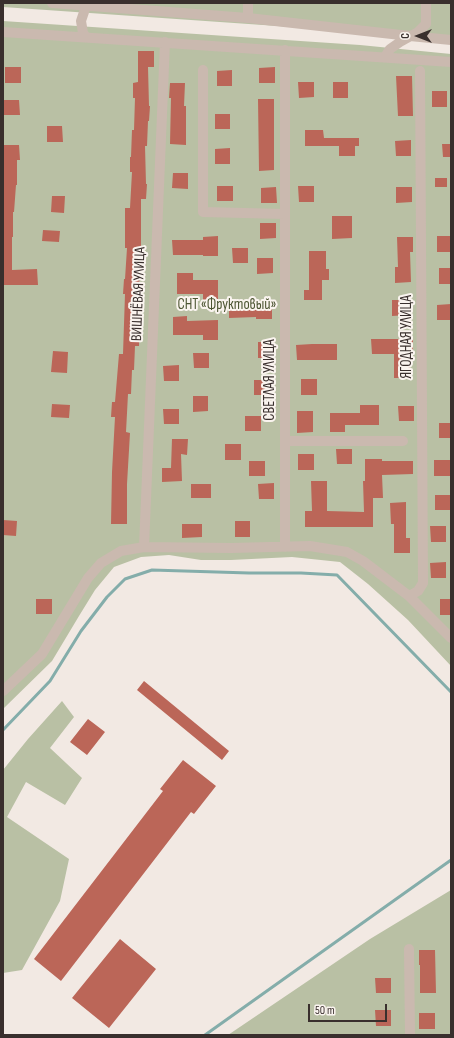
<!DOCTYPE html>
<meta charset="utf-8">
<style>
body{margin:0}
#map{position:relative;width:454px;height:1038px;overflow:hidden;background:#f2e9e3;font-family:"Sofia Sans Condensed",sans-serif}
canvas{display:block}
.frame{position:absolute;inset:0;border:4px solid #392f2d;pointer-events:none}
.north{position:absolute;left:398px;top:16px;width:40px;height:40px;-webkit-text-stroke:3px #faf4ef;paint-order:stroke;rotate:270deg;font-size:11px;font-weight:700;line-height:16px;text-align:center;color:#392f2d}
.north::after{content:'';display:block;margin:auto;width:14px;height:18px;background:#392f2d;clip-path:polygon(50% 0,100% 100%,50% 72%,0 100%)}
.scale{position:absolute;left:308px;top:1004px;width:79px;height:18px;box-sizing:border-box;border:2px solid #392f2d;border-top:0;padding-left:5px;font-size:12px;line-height:14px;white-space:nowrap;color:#392f2d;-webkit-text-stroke:3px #faf4ef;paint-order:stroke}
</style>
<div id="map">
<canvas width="454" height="1038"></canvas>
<div class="frame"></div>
<div class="north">С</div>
<div class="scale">50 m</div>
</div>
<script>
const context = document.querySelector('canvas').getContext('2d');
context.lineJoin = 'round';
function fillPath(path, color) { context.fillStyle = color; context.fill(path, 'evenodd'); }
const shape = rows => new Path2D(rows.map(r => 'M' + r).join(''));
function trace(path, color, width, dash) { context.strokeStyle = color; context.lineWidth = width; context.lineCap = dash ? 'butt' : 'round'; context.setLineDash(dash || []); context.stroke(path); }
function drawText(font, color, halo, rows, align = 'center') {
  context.font = font + ' "Sofia Sans Condensed",sans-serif'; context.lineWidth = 4; context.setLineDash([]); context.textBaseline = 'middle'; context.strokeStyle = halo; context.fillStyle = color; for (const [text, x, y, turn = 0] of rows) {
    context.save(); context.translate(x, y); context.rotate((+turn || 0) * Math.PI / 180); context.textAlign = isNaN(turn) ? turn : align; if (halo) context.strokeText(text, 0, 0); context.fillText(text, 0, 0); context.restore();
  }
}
fillPath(shape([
 [3,3,451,3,451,38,3,7],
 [3,21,360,45,451,54,451,666,408,620,368,584,340,562,292,557,231,560,201,560,169,555,141,557,114,567,95,590,79,616,52,661,3,709],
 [62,701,74,717,50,748,82,778,65,805,26,782,7,817,69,859,60,901,22,970,3,973,3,770,28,739],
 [451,890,451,1035,228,1035,370,939]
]), '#b9c0a4');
trace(shape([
 [3,730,50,681,81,631,107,597,125,579,152,570,249,573,301,573,337,575,451,692],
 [205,1035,451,860]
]), '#84adaa', 3);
fillPath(shape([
 [138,51,154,51,154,67,148,67,149,106,150,106,149,121,148,121,147,146,145,146,146,184,147,184,146,199,141,199,141,255,142,255,141,271,140,271,138,304,140,305,139,346,135,346,134,370,132,370,131,394,128,394,126,432,130,433,127,484,127,524,111,524,112,472,115,417,111,417,112,402,115,402,119,354,123,354,125,294,123,294,124,279,125,279,127,248,125,248,125,208,130,208,132,172,130,172,130,157,131,157,132,130,134,130,135,98,133,98,133,83,138,82],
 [5,67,21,67,21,83,5,83],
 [275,67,275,83,259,83,259,68],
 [232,70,232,86,217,86,217,71],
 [396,76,412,76,413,116,398,116],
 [298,82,314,82,314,97,299,98],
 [333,82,348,82,348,98,333,98],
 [170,83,185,83,184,106,186,106,186,145,170,144,171,98,169,98],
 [432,91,447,91,447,107,432,107],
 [258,99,274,99,274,170,259,171],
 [4,100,19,100,20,115,4,115],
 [215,114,230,114,230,129,215,129],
 [47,126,62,126,63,142,47,142],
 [305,130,323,130,324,138,359,138,359,146,355,146,355,156,339,156,339,146,305,146],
 [411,140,411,156,396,156,395,141],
 [442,144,451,144,451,157,443,157],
 [4,145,19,145,20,160,17,160,17,185,16,185,14,212,13,212,13,237,12,237,12,270,37,269,38,285,3,285],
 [230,148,230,164,215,164,215,149],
 [173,173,188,173,188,189,172,188],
 [435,178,447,178,447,187,435,187],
 [217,186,233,186,233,201,217,201],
 [298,186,314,186,314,202,299,202],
 [276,187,277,203,261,203,261,188],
 [396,187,412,187,412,202,396,203],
 [52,196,65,196,64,213,51,212],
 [332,216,352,216,352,238,332,239],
 [260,223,276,223,276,238,260,239],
 [43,230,60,231,59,242,42,241],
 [218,236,218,256,203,256,203,255,173,255,172,240,203,240,203,237],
 [437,236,451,236,451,252,437,252],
 [397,237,413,237,413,252,410,252,411,282,395,283,395,267,398,267],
 [232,248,248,248,248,263,233,263],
 [309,251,326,251,326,269,329,269,329,280,322,280,322,300,304,300,304,290,309,290],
 [257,258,273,258,273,273,257,274],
 [439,268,451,268,451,284,439,284],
 [177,273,193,273,193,280,218,280,218,300,203,300,203,294,177,294],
 [392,300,407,300,408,315,392,316],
 [229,303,272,304,272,319,256,319,256,317,229,318],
 [451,304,451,320,437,320,437,305],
 [187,316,187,321,218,320,218,340,203,340,203,335,173,335,173,317],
 [371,339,413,339,413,355,410,355,410,378,394,378,394,354,372,354],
 [258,342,274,342,274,358,258,358],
 [312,344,337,344,337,360,297,360,296,345],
 [53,351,68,352,67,373,51,372],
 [193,353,209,353,209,368,194,368],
 [179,365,179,381,164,381,163,366],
 [301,379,317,379,317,395,301,395],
 [254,380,270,380,270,395,254,395],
 [193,396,208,396,208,411,193,412],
 [52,404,70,405,69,418,51,417],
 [360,405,379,405,379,425,345,425,345,432,330,432,330,413,360,413],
 [398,406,414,406,414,421,399,421],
 [163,409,179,409,179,424,164,424],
 [297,411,313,411,313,432,297,433],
 [245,416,261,416,261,431,245,431],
 [439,423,451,423,451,438,439,438],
 [172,439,188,439,187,455,181,454,182,481,162,482,162,468,171,468],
 [225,444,241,444,241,460,225,460],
 [336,449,352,449,352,464,337,464],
 [298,454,314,454,314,470,298,470],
 [365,459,382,459,382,461,413,461,413,474,382,475,383,498,373,498,373,527,305,527,305,511,312,511,311,481,327,481,327,511,364,512,363,481,365,481],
 [434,460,450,460,450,476,434,476],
 [249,461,265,461,265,476,249,476],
 [274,483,274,499,259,499,258,484],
 [191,484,211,484,211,498,191,498],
 [435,495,450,495,451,510,435,510],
 [406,502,406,538,410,538,410,553,394,553,394,524,391,524,390,503],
 [3,520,17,521,16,536,3,535],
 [235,521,250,521,250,537,235,537],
 [182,524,202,524,202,537,182,538],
 [430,526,446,526,446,542,431,542],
 [446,562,446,578,431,578,430,563],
 [36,599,52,599,52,614,36,614],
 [440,599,451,599,451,615,440,615],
 [144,681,229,751,222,760,137,690],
 [88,719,105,732,87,755,70,742],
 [183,760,216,786,194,814,191,812,61,981,34,959,163,791,160,789],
 [120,939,156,969,109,1028,72,998],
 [419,950,435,950,436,993,420,993,420,965,419,965],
 [375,978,391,978,391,993,376,993],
 [375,1010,391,1010,391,1026,376,1026],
 [419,1013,435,1013,435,1029,419,1029]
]), '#bb6658');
trace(shape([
 [52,3,248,18,410,36,451,40],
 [248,3,248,18],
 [3,32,451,62],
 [86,37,83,33,81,21,87,3],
 [285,50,285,547],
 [385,57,390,49,400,42,418,32,426,24,426,3],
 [203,70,203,212,285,214],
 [285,441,403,441],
 [144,547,165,42],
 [409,596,418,591,423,583,420,71],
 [3,691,42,654,88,578,101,563,121,551,144,547,231,548,310,546,347,552,363,561,409,596,451,638],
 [409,949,410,1035]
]), '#cab9af', 10);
drawText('15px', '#392f2d', '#faf4ef', [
 ["ВИШНЁВАЯ УЛИЦА",139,294,-88],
 ["ЯГОДНАЯ УЛИЦА",407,337,-90],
 ["СВЕТЛАЯ УЛИЦА",270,380,-90]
]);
drawText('15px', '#4c5532', '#faf4ef', [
 ["СНТ «Фруктовый»",227,305]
]);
</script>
